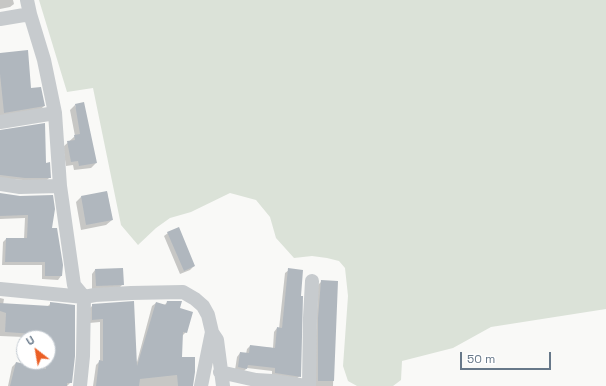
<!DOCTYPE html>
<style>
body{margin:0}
#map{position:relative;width:606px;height:386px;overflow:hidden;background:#f9f9f7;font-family:"Space Grotesk",sans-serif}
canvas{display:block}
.north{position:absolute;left:16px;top:330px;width:40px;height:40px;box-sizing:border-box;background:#fff;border:1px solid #c2c9d0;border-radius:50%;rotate:329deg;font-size:11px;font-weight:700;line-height:16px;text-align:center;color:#677889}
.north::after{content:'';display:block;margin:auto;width:14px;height:18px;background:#eb5f25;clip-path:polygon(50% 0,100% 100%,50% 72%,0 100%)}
.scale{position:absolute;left:460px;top:352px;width:91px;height:18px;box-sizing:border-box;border:2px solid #677889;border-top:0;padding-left:5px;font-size:12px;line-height:14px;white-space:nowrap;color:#677889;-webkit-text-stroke:3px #fff;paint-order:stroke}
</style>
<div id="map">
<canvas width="606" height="386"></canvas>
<div class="north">U</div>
<div class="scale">50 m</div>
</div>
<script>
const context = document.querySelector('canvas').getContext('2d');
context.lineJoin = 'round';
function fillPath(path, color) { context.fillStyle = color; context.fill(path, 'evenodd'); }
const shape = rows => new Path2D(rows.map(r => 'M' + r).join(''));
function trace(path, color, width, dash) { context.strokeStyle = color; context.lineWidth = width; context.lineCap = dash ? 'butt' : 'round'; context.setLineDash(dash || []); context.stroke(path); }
fillPath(shape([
 [39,0,606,0,606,309,491,327,453,348,402,361,401,380,393,386,357,386,348,381,343,366,348,296,345,268,339,261,327,258,312,256,294,258,276,238,270,217,256,200,230,193,191,212,170,218,156,228,138,245,121,225,93,88,67,92]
]), '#dbe2d8');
fillPath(shape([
 [0,0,13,0,14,4,10,7,0,9],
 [0,54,44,106,40,110,0,116],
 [75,105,96,163,91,168,74,170,73,165,66,166,63,147,75,136,70,110],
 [0,131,45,164,50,177,46,181,0,179],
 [107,192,112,220,106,225,81,230,76,202,81,197],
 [0,194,51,229,61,276,58,280,42,279,42,265,2,265,3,242,6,239,24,239,25,218,0,219],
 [168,233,194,266,190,270,180,274,164,236],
 [95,270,122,285,119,288,92,290,92,274],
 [289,270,300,297,300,376,296,379,272,376,272,371,247,368,243,372,235,370,237,357,240,353,246,354,247,349,250,346,273,348,274,332,277,328,279,329,285,273],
 [322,281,337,282,333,386,314,386,318,285],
 [0,298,4,299,3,305,47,307,51,303,71,382,67,386,8,386,12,367,16,363,43,369,43,362,48,362,48,338,0,336],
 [168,302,179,309,186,332,182,336,181,358,192,386,93,386,96,365,100,361,100,322,89,323,89,309,93,305,137,362,152,306,156,303,164,305]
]), '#0003');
fillPath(shape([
 [28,50,31,88,41,87,45,106,4,113,0,74,0,53],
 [84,102,97,163,79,166,78,161,71,162,67,141,75,140,74,135,80,134,75,104],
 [45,123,46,163,50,162,51,178,25,178,0,175,0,130],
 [107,191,113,220,86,225,81,196],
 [0,193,20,196,53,195,55,209,52,228,57,228,63,265,62,276,45,276,45,262,5,262,6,238,27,238,28,215,0,216],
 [179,227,195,266,184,271,167,232],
 [123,268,124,285,96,286,95,269],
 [288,268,303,270,301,296,303,296,301,377,275,373,275,368,248,365,247,369,238,367,240,352,249,353,250,345,275,348,277,327,282,328],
 [321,280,338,281,334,381,318,381,318,318],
 [134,301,137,366,156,302,166,305,167,301,182,301,180,308,193,312,187,333,183,332,182,357,195,357,195,372,193,386,178,386,177,375,140,379,139,386,96,386,99,360,103,361,103,319,92,320,92,304],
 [50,302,75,305,75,356,72,383,67,383,67,386,10,386,16,362,46,369,46,362,48,362,48,335,5,332,6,313,0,311,0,303,50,306]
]), '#b0b7be');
trace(shape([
 [27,0,30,14,44,60,55,113,60,186,74,285,84,297,83,356,80,386],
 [0,19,30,14],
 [0,122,55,113],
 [0,184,20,187,60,186],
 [0,289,84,297,95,295,131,293,183,292,195,299,203,306,208,315,212,332,201,386],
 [213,334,217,340,223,386],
 [220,372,256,380,272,381,306,386],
 [309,386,310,318,312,281]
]), '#c7cbce', 14);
</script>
